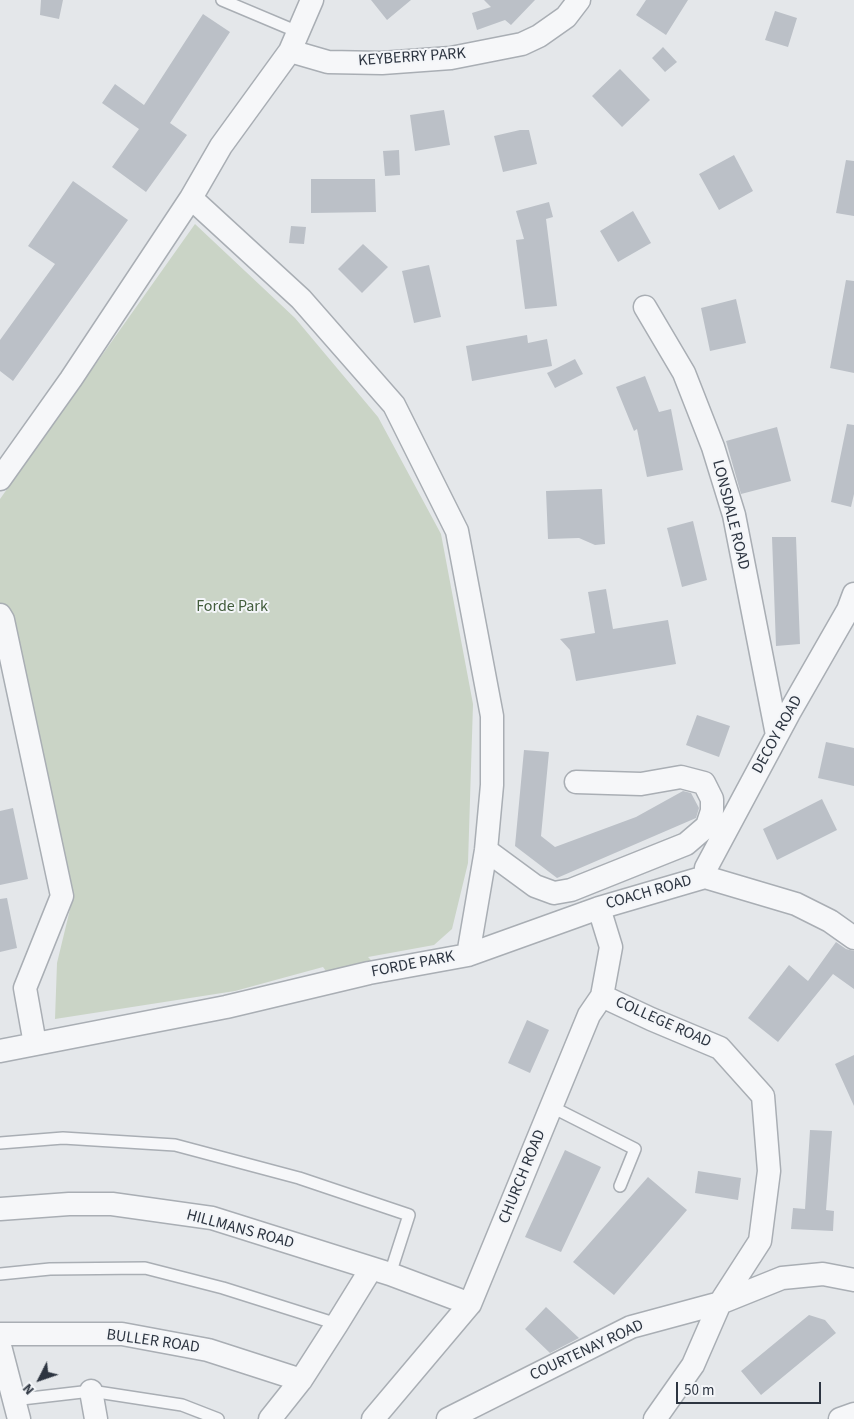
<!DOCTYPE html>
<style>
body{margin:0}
#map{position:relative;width:854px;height:1419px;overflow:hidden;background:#e4e7ea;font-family:"Source Sans 3",sans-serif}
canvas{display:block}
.north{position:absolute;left:15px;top:1354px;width:50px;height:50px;-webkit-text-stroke:4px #f3f5f8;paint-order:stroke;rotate:229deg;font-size:14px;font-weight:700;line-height:20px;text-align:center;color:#2d3541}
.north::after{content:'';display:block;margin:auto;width:18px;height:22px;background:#2d3541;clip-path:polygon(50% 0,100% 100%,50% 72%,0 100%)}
.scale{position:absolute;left:676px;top:1382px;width:145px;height:22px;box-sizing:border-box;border:2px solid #2d3541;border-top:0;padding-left:6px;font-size:15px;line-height:18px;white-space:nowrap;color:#2d3541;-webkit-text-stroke:4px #f3f5f8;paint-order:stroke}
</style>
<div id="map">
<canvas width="854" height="1419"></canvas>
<div class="north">N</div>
<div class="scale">50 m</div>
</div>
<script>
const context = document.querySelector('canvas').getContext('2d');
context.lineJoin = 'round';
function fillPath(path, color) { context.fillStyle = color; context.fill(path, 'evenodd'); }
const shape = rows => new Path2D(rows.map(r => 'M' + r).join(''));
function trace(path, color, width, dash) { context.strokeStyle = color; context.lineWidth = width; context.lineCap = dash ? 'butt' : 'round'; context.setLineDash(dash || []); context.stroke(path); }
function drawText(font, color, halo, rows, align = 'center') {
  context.font = font + ' "Source Sans 3",sans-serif'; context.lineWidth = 4; context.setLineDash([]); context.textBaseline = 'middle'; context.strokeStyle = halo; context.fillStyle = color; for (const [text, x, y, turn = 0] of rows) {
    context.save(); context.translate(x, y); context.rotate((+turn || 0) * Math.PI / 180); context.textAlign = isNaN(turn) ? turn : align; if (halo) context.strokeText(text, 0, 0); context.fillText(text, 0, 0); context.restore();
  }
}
fillPath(shape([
 [195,224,295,318,378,417,441,534,473,704,468,863,452,929,434,945,368,957,373,962,326,971,323,967,235,991,55,1019,57,963,72,901,0,608,0,499]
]), '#cad4c6');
fillPath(shape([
 [41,0,63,0,59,19,40,15],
 [371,0,411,0,387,20],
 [484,0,535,0,511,25,505,20,477,30,472,13,491,7],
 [646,0,688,0,666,35,636,15],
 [775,11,797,18,788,47,765,40],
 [203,14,230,32,170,123,187,135,146,192,112,167,139,129,102,103,115,84,144,105],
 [663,47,677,62,665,72,652,58],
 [620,69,650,100,622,127,592,96],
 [444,110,450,145,415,151,410,115],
 [520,130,529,130,537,164,503,172,494,136],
 [399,150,400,175,385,176,383,151],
 [734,155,753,191,719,210,699,174],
 [846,160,854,161,854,216,836,213],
 [311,179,375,179,376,212,311,213],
 [73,181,128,220,13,381,0,371,0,340,55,264,28,246],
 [549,202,553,217,546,219,557,306,525,309,516,240,524,239,516,211],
 [633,211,651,243,618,262,600,231],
 [291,226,306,227,304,244,289,243],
 [363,244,388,267,362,293,338,269],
 [429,265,441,317,414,323,402,271],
 [846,280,854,281,854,373,830,368],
 [736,299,746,343,710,351,701,308],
 [527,335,528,343,547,339,552,366,472,381,466,346],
 [575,359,583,374,555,388,547,373],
 [645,376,659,412,671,409,683,470,647,477,637,429,634,431,616,387],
 [847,424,854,425,854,494,851,507,831,502],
 [777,427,791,481,741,494,726,441],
 [602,489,605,544,595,545,579,538,548,539,546,491],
 [693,521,707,580,682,587,667,528],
 [772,537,796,537,800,644,776,646],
 [606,589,613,629,668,620,676,664,576,681,570,650,560,639,595,633,588,592],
 [697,715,730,726,719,757,686,745],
 [826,742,854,748,854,786,818,778],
 [524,750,549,752,541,836,555,847,636,817,683,791,691,793,699,808,696,818,557,878,515,846],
 [822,799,837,830,777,860,763,829],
 [13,808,28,879,0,885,0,811],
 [7,898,17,948,0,952,0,899],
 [836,942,846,949,854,951,854,989,833,974,778,1042,748,1018,789,965,808,981],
 [527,1020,549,1030,530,1073,508,1063],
 [854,1055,854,1106,835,1064],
 [810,1130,832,1131,826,1210,834,1211,833,1231,791,1229,793,1208,805,1209],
 [565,1150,601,1167,561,1252,525,1237],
 [698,1171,741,1178,738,1200,695,1193],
 [648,1177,687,1210,614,1295,573,1262],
 [546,1307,579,1338,550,1353,525,1329],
 [809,1315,825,1320,836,1333,761,1395,741,1371]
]), '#bbc0c7');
const lane = shape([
 [222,0,298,32],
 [552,1107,635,1149,620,1186],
 [0,1143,63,1138,175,1145,299,1178,409,1215,390,1274],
 [0,1274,50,1269,145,1268,223,1288,337,1324],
 [13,1400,91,1391,182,1405,218,1419]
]);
const street = shape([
 [290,51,328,62,382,63,451,58,522,44,539,36,566,17,579,0],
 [191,198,221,146,290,51,312,0],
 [645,307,684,373,713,447,734,515,777,735],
 [0,479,71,379,191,198,301,299,394,405,457,531,492,716,492,785,486,850,468,955],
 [0,615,3,620,62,896,25,988,35,1044],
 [486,850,535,886,554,893,571,890,686,844,707,826,712,811,712,799,704,783,681,777,641,784,576,782],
 [705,877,706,868,789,713,848,610,854,594],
 [602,996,651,1019,720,1048,763,1096,769,1171,760,1241,720,1303,693,1365,655,1419],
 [0,1051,226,1007,369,973,468,955,599,908,705,877,796,904,830,921,854,938],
 [0,1209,69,1204,112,1204,212,1218,390,1274,470,1304],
 [0,1334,122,1334,208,1350,301,1380],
 [0,1346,19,1419],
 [91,1391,96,1419],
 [270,1419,301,1380,337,1324,371,1269],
 [373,1419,470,1304,589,1015,602,996,611,947,599,908],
 [448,1419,631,1327,720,1303,782,1278,823,1274,854,1280],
 [840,1419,854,1414]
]);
trace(lane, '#a9aeb4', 14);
trace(street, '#a9aeb4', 25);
trace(lane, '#f6f7f9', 11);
trace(street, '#f6f7f9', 22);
drawText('16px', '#2d3541', '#f3f5f8', [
 ["KEYBERRY PARK",412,58,-4],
 ["LONSDALE ROAD",730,515,76],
 ["DECOY ROAD",778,735,-61],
 ["COACH ROAD",649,893,-16],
 ["FORDE PARK",413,965,-11],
 ["COLLEGE ROAD",663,1023,24],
 ["CHURCH ROAD",523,1177,-68],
 ["HILLMANS ROAD",240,1230,15],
 ["BULLER ROAD",153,1342,8],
 ["COURTENAY ROAD",587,1351,-25]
]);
drawText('16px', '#425c3b', '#f3f5f8', [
 ["Forde Park",232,607]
]);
</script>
